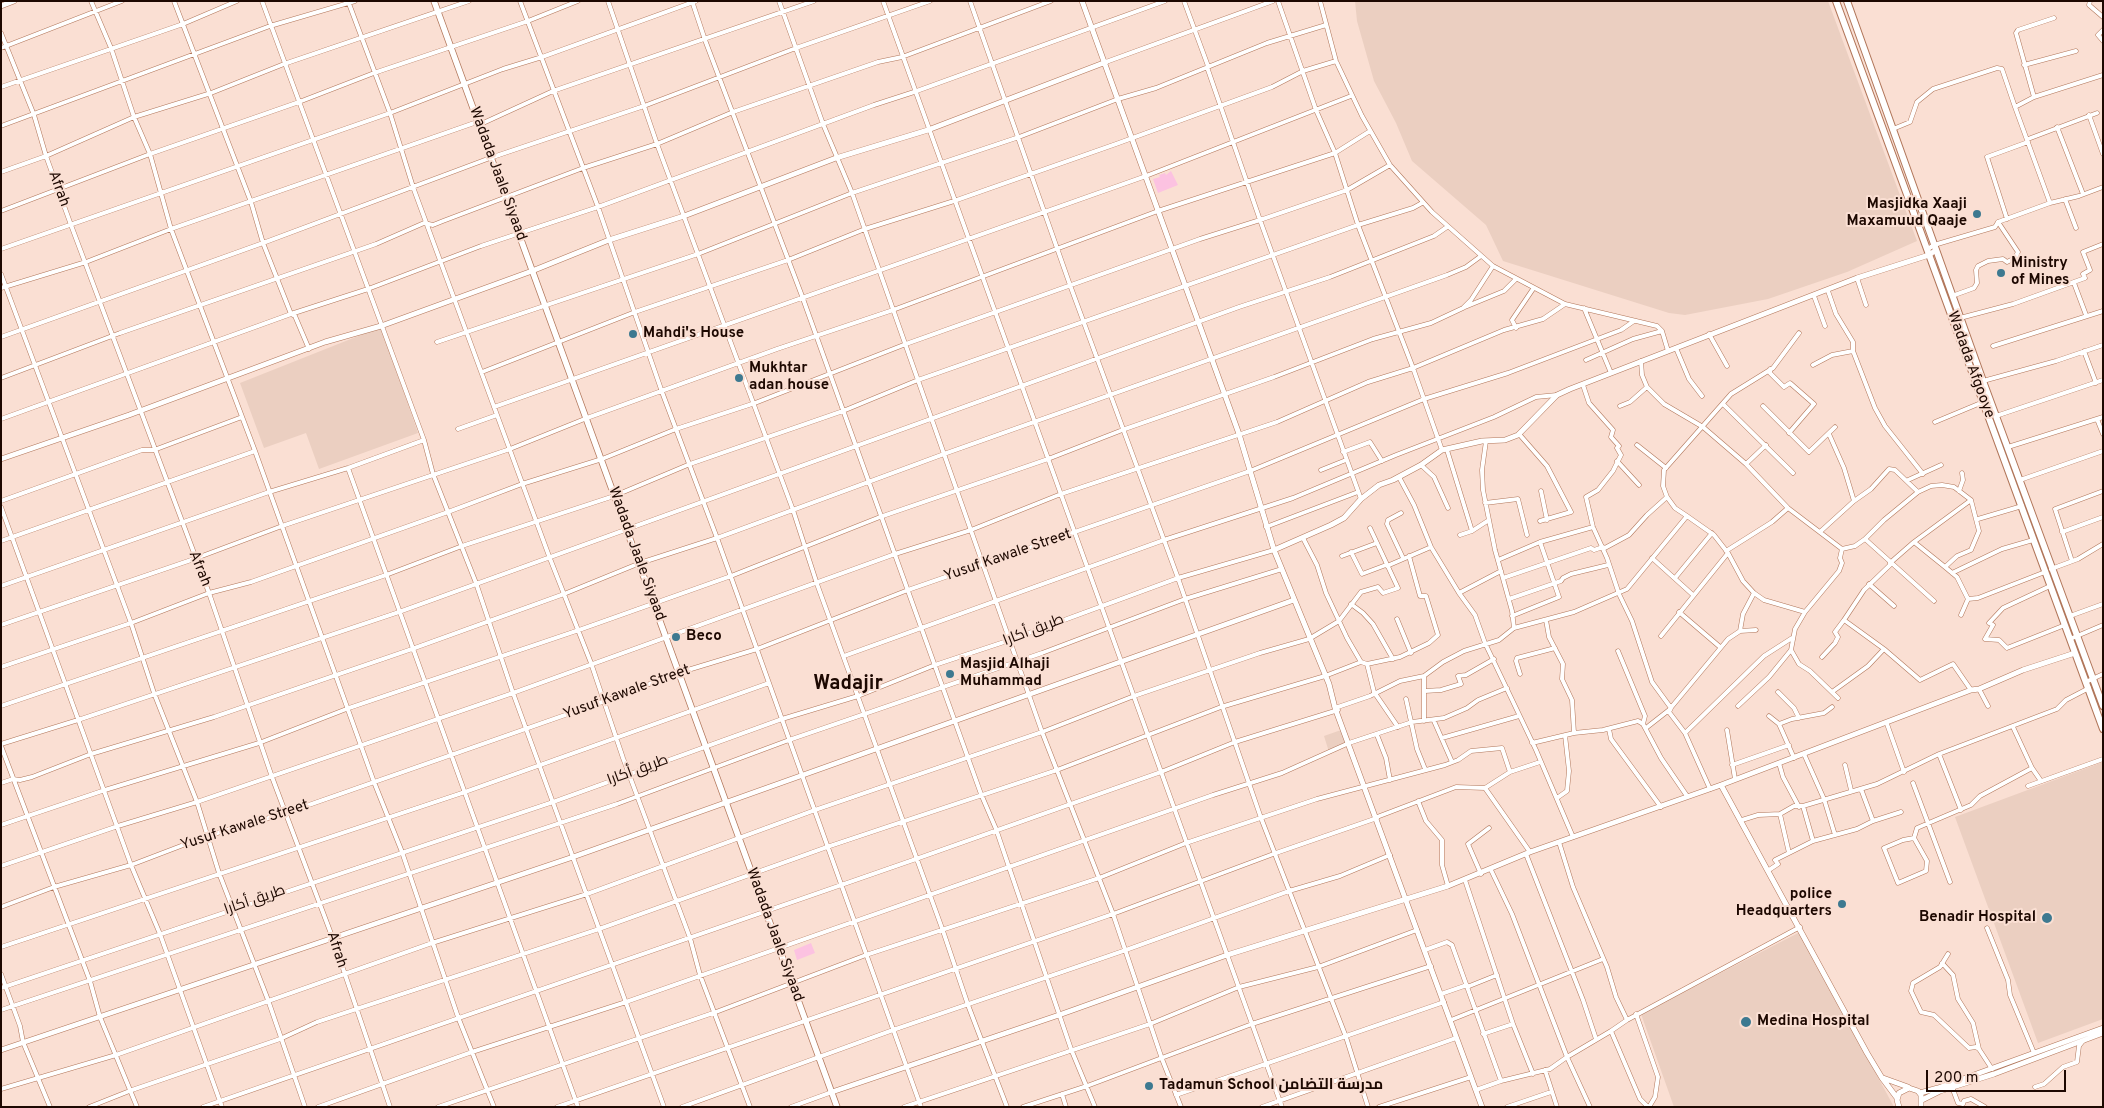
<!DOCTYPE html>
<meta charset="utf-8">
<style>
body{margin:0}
#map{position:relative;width:2104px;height:1108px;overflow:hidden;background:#fadfd3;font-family:Overpass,sans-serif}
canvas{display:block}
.frame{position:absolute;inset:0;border:2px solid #1d0801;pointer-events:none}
.scale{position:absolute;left:1926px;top:1070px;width:140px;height:22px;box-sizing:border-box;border:2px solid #1d0801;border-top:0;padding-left:6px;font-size:15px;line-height:18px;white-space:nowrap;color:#1d0801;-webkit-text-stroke:4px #fadfd3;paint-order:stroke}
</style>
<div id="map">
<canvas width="2104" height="1108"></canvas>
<div class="frame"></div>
<div class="scale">200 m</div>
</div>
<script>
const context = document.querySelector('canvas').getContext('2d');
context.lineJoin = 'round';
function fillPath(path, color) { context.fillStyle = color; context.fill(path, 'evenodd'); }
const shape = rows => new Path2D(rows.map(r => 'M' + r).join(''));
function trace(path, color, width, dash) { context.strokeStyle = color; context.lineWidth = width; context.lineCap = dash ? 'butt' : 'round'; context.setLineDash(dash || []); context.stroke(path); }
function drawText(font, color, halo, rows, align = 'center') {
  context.font = font + ' Overpass,Cairo,sans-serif'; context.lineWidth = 4; context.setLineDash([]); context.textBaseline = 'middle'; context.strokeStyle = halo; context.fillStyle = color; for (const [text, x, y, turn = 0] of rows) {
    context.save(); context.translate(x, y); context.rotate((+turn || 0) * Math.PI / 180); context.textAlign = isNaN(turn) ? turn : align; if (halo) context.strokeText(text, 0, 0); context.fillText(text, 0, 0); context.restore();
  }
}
fillPath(shape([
 [1355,1,1828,1,1917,241,1847,272,1768,299,1685,315,1669,313,1503,261,1486,225,1412,161,1396,123,1374,81,1357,21],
 [381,327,418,433,319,469,306,433,264,448,240,383],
 [1341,730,1347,743,1329,752,1324,736],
 [2103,762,2103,1019,2038,1043,1955,817],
 [1800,932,1894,1107,1674,1107,1641,1014]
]), '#ebcfc1');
fillPath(shape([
 [1171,171,1178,185,1158,193,1153,179,1160,177,1159,175,1165,173,1166,175],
 [811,943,815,953,797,960,794,950]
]), '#fcc2e1');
const minor = shape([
 [91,1,111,48,134,117,150,154,171,229,255,451,374,782,402,852,458,1017,494,1107],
 [174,1,251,202,263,243,291,314,295,316,309,349],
 [262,1,424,440,433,474,476,583,513,693,664,1107],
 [348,1,390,113,413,187,549,556,591,663,623,758,690,938,700,975,750,1107],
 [520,1,598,207,662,392,717,538,921,1107],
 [608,1,657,144,793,510,817,584,943,931,968,1005,1007,1107],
 [692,1,705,40,802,296,981,794,996,829,1071,1049,1095,1107],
 [779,1,823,124,852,193,1042,732,1113,914,1162,1059,1181,1107],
 [883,1,1282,1107],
 [970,1,1070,285,1178,578,1261,818,1346,1037,1368,1107],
 [1184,1,1208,66],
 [1278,1,1316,110,1335,153,1358,225,1413,368,1442,450],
 [1320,1,1336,61,1362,116,1390,165,1432,212,1493,266,1565,304,1657,326,1662,331,1668,351],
 [2090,1,2089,5,2103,17],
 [2103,30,2098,35,2103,41],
 [1,33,34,115,46,156,71,225,209,593,272,777,333,939,390,1107],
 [1,48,122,1],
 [1106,62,1273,1],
 [2024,65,2076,51],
 [1207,67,1260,220,1347,190,1390,165],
 [1,87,183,24,237,1],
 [2034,97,2016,33,2018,30,2054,18],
 [2089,115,2103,154],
 [1,126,270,26,355,1],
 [2057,127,2083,194],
 [1893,129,1910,122,1917,102,1933,89,1997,68,2002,69,2015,107],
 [2028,139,2097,113],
 [1,172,46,156,134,117,211,93,284,64,469,1],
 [2065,199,2076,228],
 [2050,203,2015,107,2034,97,2103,75],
 [1,211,150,154,299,102,374,73,528,21,578,1],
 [2007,219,1987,157,2028,142],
 [1,249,390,113,503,69,542,57,696,1],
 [1928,249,1934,245,1995,227,1998,222,2050,203,2079,196,2103,187],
 [1,274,131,623,154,693,197,802,219,873,268,1000,305,1107],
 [1857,278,1866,305],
 [2074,283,2086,315],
 [1,288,86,262,171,229,477,122,481,124,553,91,814,1],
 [1828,291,1836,314,1853,342,1853,351,1875,408,1885,426,1923,474],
 [1814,296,1825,326],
 [1952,296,1974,288,1977,283,1976,270,1978,266,1988,261,2003,259,2007,262,2015,258,2018,252,1998,222],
 [1465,307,1504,291,1516,279],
 [1584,308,1611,373],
 [1960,318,2013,304,2085,278,2083,274,2090,270,2083,252,2103,244],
 [1516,328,1512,320,1533,289],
 [1709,334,1727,366],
 [1,337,263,243,490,158,644,106,796,48,930,1],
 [437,342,698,254,852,193,1019,137,1118,99,1156,88,1267,43,1326,25],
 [1993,346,2103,311],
 [1676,348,1689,379,1702,396],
 [2084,351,2096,383],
 [1586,360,1633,339,1662,331],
 [1641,361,1642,375,1647,387,1664,404,1703,427,1746,464,1788,508,1842,549],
 [1813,365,1832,355,1853,351],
 [1770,369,1770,373,1784,387,1790,383,1814,404,1789,433],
 [482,372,635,312,788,260,865,229,954,201,1116,144,1272,87,1303,71,1336,61],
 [1,378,120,333,376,244,424,223,433,225,443,221,583,168,657,144,733,112,878,62,902,57,1051,1],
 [1983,381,2056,361,2103,345],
 [1583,385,1589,403,1613,430,1611,437,1619,446,1617,448,1621,455,1613,471,1598,490,1586,497,1593,527,1607,558,1619,594,1632,621,1652,682,1671,708,1669,712,1685,733,1710,789],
 [1723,404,1793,473],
 [1620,406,1630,402,1647,387],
 [1763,406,1809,452,1835,427],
 [494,407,1146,176,1351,96],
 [1996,416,2103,380],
 [1,419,291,314,368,289,481,246,598,207,874,105,914,92,1165,1],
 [2097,419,2103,434],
 [1935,422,1983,402],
 [458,429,497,415],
 [1519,434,1547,466,1571,512,1540,521],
 [1829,434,1844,468,1854,501],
 [1637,445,1666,468],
 [2008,447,2103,417],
 [1447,450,1472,531],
 [1343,452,1370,442,1382,461],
 [1617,461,1639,485],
 [1746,464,1766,445],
 [1421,465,1434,477,1448,508],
 [348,468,578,1107],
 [1321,470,1346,460],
 [1399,477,1414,505,1431,547,1459,593,1501,571],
 [1908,480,1941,465],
 [2020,480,2103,451],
 [1541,491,1547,520],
 [1959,491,1963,480,1962,473],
 [1,501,142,450,154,450,242,417],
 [1485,503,1518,499,1527,535],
 [1,507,131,865,160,934,222,1107],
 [1401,513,1388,520,1387,524,1403,558],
 [1687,516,1714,535,1728,553,1743,581,1754,593,1764,600,1805,612],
 [1978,519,2022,506],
 [1266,527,1358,492],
 [1821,531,1854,501,1871,489,1889,469,1895,470,1918,492],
 [2062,532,2103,517],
 [1460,535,1472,531,1489,520],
 [1303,538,1317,565,1326,593,1347,638,1361,662,1367,664,1374,692,1398,727],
 [1865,539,1934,601],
 [1,541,255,451],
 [1914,542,1971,500],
 [1603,549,1629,535,1647,515,1667,497],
 [1842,549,1855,546,1865,539,1884,520,1918,492,1931,486,1942,485,1954,487,1971,500,1979,531,1971,550,1957,556,1945,567,1957,577,1968,599,1961,615],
 [1726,551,1772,522,1788,508],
 [1351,552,1362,574,1386,565],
 [1342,556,1377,543],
 [1652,558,1693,595],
 [1498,560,1540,542,1593,527],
 [2072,561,2055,509,2103,491],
 [1890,563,1914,542,1945,567],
 [1891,564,1864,590,1844,620,1884,649,1920,680,1953,664,1971,690],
 [1387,566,1431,547],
 [2051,569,2078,559,2103,544],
 [1952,573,2002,549,2033,540],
 [1503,578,1591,548,1594,550,1603,547],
 [1675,578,1712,533],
 [1869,584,1894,606],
 [1,586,269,492,348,468,424,440],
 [2050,586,2003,608,1989,623,1993,625,1985,639,1999,640,2007,648,2065,625],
 [1459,593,1475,615,1485,643,1536,750,1573,837],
 [1509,599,1561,581,1563,578,1571,574,1608,565],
 [1968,599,1978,598,2045,572],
 [1351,604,1363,613,1373,624,1393,659],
 [1679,612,1720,647],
 [1512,616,1559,597,1540,542],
 [2070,616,2103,604],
 [1397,619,1411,653],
 [1546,620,1549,637,1563,664,1562,679,1572,700,1574,733],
 [1,625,194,559,282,526,510,449,587,418,777,349,893,310,1158,211,1335,153,1370,131],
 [1514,628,1574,612,1627,589,1687,516,1675,508,1667,497,1663,486,1664,470,1731,394,1773,368,1799,333],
 [1740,631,1743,614,1754,593],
 [1661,636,1728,553],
 [2070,639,2103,625],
 [1618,651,1645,716,1643,724,1661,758,1687,796],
 [844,656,1164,540,1293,498,1396,455,1494,417,1536,397,1557,395],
 [1822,657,1835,643,1838,637,1835,632,1844,620],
 [1367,664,1400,657,1429,643,1438,635,1426,596,1420,596,1409,556],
 [1,667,131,623,209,593,251,582,448,512,522,484,602,459,676,429,755,403,906,344,1200,239,1260,220,1361,499],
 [1520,674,1516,661,1517,658,1555,648],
 [1424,676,1424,721],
 [2086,682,2103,674],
 [1979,689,1988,706],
 [1425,691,1441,690,1461,684,1458,676,1466,675,1494,659],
 [1778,692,1794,708,1799,718],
 [1832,692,1868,666,1884,649],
 [1838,698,1810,671,1799,664,1791,650,1795,629,1805,612,1839,571,1842,563,1840,558,1842,549],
 [1406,699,1417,749,1425,769],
 [1,706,386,575,462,546,614,496,690,464,843,411,918,380,1358,225,1413,208,1422,203],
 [1738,706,1769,677,1791,650],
 [1335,708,1370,696,1400,681,1424,676,1443,662,1464,651,1499,640,1514,628,1512,611,1495,550,1483,490,1482,470,1486,441],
 [1769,716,1779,724,1794,758],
 [1434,721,1452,762],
 [1779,724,1792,719,1824,713,1832,707],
 [1887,724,1904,772],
 [2013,727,2032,768,2041,781],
 [1646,728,1669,710,1728,639,1740,631,1756,630],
 [1609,729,1611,739,1661,807],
 [1727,730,1735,779],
 [1685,733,1764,656,1792,638],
 [1377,735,1386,758,1390,780],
 [1442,738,1519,716],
 [1532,743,1574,733,1603,730,1638,721,1643,724],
 [1,744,78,720,399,612,1239,307,1330,277,1434,236,1447,227],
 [1,746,90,981,100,1017,137,1107],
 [1804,754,1824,799,1835,835],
 [1939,754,1961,810],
 [1779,763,1783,777,1799,807],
 [1732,765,1789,745],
 [1845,765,1851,790],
 [1,783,13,779,20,780,32,777,91,754,214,717,412,649,564,594,640,563,717,538,944,454,1447,275,1466,267,1481,256],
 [1913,783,1950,882],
 [2028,786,2103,759],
 [1485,788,1530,852],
 [1861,789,1873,821],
 [1557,798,1567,791,1569,771,1565,735],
 [1418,801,1426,821,1442,840,1442,865,1448,886],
 [1803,806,1813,841],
 [1780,814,1789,853],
 [1377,817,1456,787,1485,788,1510,772,1540,762],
 [1742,820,1758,815,1780,814,1794,806,1803,806,1877,784,1939,754,2057,709,2066,700,2089,688],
 [1,825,105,790,259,743,349,708,579,630,731,576,880,517,1048,459,1125,429,1274,377,1373,339,1431,323,1463,308,1471,300,1493,266],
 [1914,838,1903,840,1884,848,1898,883,1926,871,1927,861,1914,838,1917,828,1971,805,1980,796,2032,768],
 [1559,842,1573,887,1607,967,1616,997,1627,1020,1800,927],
 [1526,854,1583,1000,1596,1039],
 [1,866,118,826,197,802,513,693,895,554,971,530,1061,494,1277,422,1368,382,1413,368,1504,330,1543,319,1565,304],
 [1769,870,1778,864,1775,860,1813,841,1857,829,1873,821,1901,812],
 [1481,874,1468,844,1489,828],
 [1465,880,1513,1024,1483,1034],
 [1,907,54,887,131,865,207,836,286,813,605,701,678,673,757,649,908,590,1250,471,1424,399,1508,373,1621,330,1634,321],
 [1987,928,2008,980,2010,995,2034,1053],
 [1,947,465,792,769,683],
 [1425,950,1447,942,1452,945,1501,1081],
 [1948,954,1940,967,1913,983,1911,991,1921,1012,1934,1015,1969,1048,1976,1047,1979,1049],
 [1942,963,1953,975,1958,999,1973,1023,1979,1049,1992,1069],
 [1,974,20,1026,23,1042,50,1107],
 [1467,987,1497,975],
 [1,988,553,802,782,719,858,696,935,665,1010,640,1178,578,1274,550],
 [1441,994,1467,985],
 [1,1010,617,804,789,740,1042,653,1185,599,1282,569],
 [1636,1014,1658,1077,1655,1097,1649,1107],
 [1451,1020,1603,959],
 [1627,1020,1611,1031,1640,1099,1648,1107],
 [1513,1024,1533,1074],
 [1545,1070,1557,1107],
 [1952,1087,1958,1103,1963,1104,1964,1101,1971,1099,1985,1107],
 [2035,1087,2044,1084,2063,1067,2077,1062,2079,1046,2083,1041],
 [1,1089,116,1055,432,943,587,894,815,810,1042,732,1134,696,1260,653,1309,639,1339,621,1361,592,1378,587,1383,593,1398,588,1370,528],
 [1476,1090,1501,1081,1550,1069,1567,1057,1512,914,1491,870],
 [1062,1094,1066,1107],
 [1176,1095,1444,1002],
 [89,1107,132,1090,280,1039,317,1022,599,929,827,847,1057,770,1221,707,1325,676,1361,662],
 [203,1107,916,859,1161,772,1235,742,1338,710],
 [318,1107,472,1052,626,1002,1213,795,1282,773,1349,743,1412,722,1444,718,1467,708,1478,700,1507,688],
 [438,1107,716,1012,866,955,1099,878,1186,843,1317,799,1445,765,1458,760,1471,751,1502,748,1510,772],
 [557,1107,1113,914,1276,853,1377,818],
 [682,1107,893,1030,1126,950,1289,891,1340,876,1390,855],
 [791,1107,832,1092],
 [904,1107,1150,1024,1239,987,1318,967,1417,930],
 [1023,1107,1087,1086,1252,1024,1431,966],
 [1262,1107,1456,1038],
 [1379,1107,1471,1077],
 [1507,1107,1551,1092],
 [1590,1107,1567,1057,1611,1031]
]);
const tertiary = shape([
 [1082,1,1239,434,1274,550,1329,684,1335,708,1482,1107],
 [1,6,14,1],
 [1,459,129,415,325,342,381,326,532,271,609,240,684,216,836,158,928,130,1106,62],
 [1274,550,1331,525,1344,518,1361,499,1379,485,1393,480,1421,465,1442,450,1482,441,1505,440,1518,435,1557,395,1570,389,1857,278,1929,255,1936,250],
 [1721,785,1867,1053,1882,1078,1897,1098],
 [1,1050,573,857,1294,600],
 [1883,1078,1908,1087],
 [832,1092,1059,1015,1227,955,1448,886,1530,852,1721,785,1971,690,1979,689,2023,670,2075,653],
 [1920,1093,1938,1088,2103,1028],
 [1922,1100,1940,1091,1994,1074,2103,1033],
 [1899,1107,1897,1100,1899,1093,1909,1088,1918,1091,1921,1095,1921,1107]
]);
const secondary = shape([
 [434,1,837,1107]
]);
const trunk = shape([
 [1836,1,2103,729],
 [1847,1,1983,381,2103,706]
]);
trace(minor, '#b1765a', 5);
trace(tertiary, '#b1765a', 6);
trace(secondary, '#b1765a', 7);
trace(trunk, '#b1765a', 8);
trace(minor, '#fff', 4);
trace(tertiary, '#fff', 5);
trace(secondary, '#fff', 5.5);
trace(trunk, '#fff', 6);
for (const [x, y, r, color] of [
 [1977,214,5,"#3d7990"],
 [2001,273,5,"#3d7990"],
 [633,334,5,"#3d7990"],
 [739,378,5,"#3d7990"],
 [676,637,5,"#3d7990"],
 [950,674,5,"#3d7990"],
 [1842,904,5,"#3d7990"],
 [2047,918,6,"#3d7990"],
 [1746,1022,6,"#3d7990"],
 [1149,1086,5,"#3d7990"]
]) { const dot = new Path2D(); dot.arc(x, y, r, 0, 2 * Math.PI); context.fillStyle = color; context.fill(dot); trace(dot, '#fadfd3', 2); }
drawText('15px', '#1d0801', '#fadfd3', [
 ["Wadada Jaale Siyaad",497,174,70],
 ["Afrah",58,189,70],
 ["Wadada Afgooye",1970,365,70],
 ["Wadada Jaale Siyaad",636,554,70],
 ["Yusuf Kawale Street",1008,556,-19],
 ["Afrah",199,569,68],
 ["طريق أكارا",1034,631,-21],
 ["Yusuf Kawale Street",627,693,-20],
 ["طريق أكارا",638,771,-20],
 ["Yusuf Kawale Street",245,826,-18],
 ["طريق أكارا",255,901,-19],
 ["Wadada Jaale Siyaad",774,935,70],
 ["Afrah",336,950,72]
]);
drawText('bold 15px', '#1d0801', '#fadfd3', [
 ["Masjidka Xaaji",1967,205,"right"],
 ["Maxamuud Qaaje",1967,222,"right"],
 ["Ministry",2011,264],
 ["of Mines",2011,281],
 ["Mahdi's House",643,334],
 ["Mukhtar",749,369],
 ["adan house",749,386],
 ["Beco",686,637],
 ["Masjid Alhaji",960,665],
 ["Muhammad",960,682],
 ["police",1832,895,"right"],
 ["Headquarters",1832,912,"right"],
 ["Benadir Hospital",2036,918,"right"],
 ["Medina Hospital",1757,1022],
 ["Tadamun School مدرسة التضامن",1159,1086]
], 'left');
drawText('bold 20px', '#1d0801', '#fadfd3', [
 ["Wadajir",848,685]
]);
</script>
